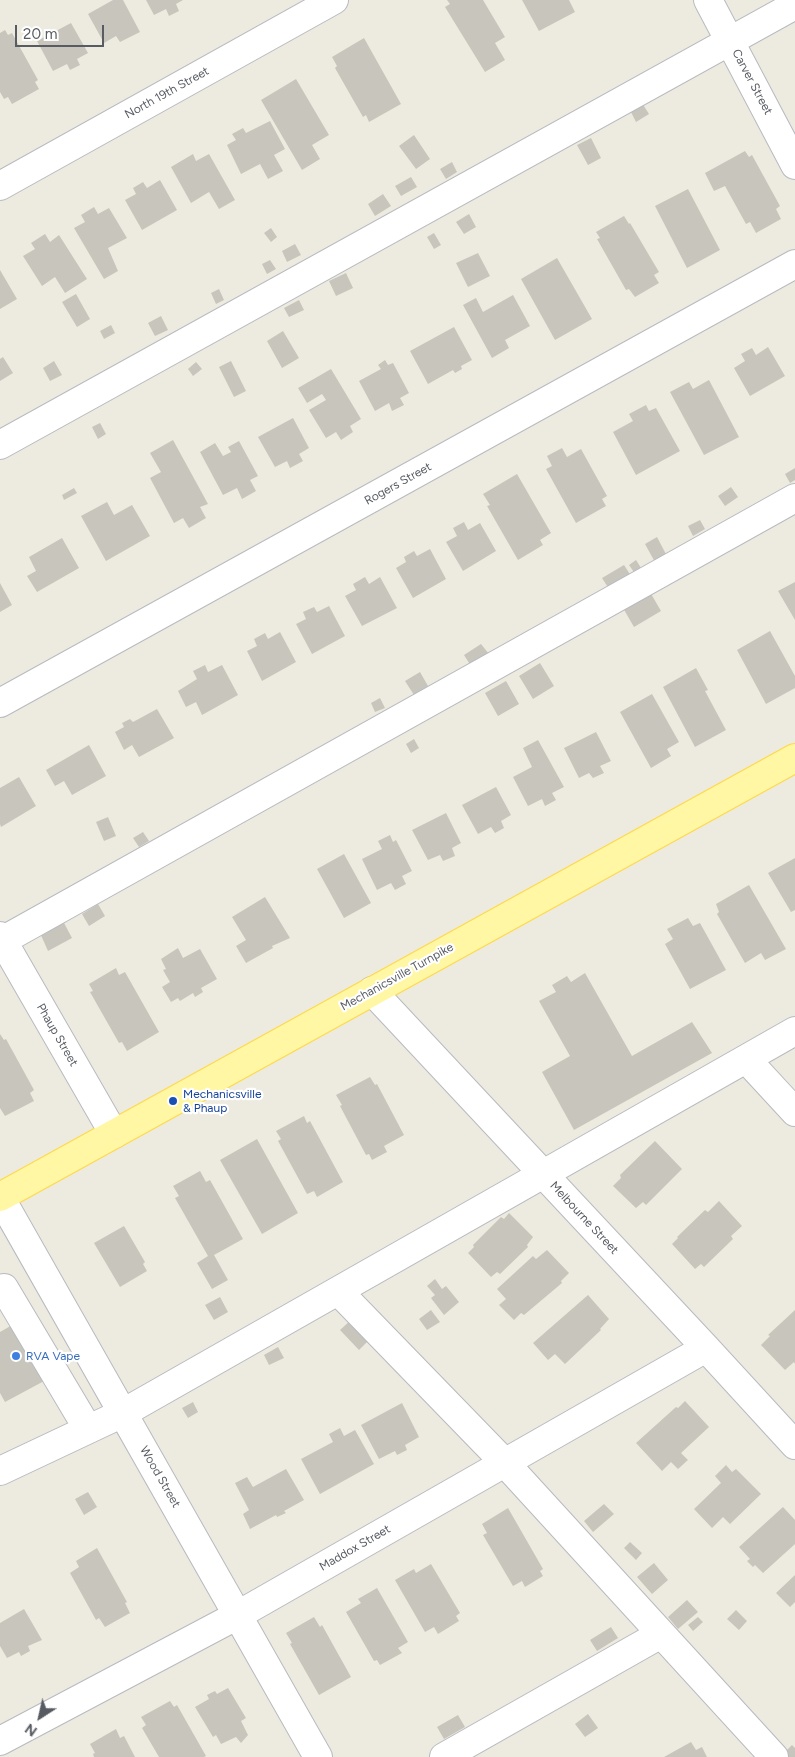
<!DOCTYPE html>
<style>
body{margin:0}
#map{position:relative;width:795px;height:1757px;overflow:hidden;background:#edebdf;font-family:Figtree,sans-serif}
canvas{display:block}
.north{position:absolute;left:15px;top:1692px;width:50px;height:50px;-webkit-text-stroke:4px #fff;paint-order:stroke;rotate:215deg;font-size:14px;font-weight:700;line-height:20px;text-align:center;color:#585c62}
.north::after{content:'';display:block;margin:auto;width:18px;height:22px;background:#585c62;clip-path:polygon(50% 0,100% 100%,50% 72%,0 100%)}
.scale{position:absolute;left:15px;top:25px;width:89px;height:22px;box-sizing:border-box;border:2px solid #585c62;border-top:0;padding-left:6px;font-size:15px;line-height:18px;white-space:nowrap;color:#585c62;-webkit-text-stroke:4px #fff;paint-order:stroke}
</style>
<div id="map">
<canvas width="795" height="1757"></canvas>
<div class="north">N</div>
<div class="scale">20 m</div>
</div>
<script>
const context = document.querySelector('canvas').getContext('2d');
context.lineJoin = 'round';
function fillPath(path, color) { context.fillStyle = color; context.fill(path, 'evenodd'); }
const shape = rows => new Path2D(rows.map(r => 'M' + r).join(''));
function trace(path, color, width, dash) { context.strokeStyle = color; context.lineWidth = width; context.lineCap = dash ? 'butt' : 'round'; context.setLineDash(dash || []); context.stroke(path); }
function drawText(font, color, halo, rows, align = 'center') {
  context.font = font + ' Figtree,sans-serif'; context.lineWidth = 4.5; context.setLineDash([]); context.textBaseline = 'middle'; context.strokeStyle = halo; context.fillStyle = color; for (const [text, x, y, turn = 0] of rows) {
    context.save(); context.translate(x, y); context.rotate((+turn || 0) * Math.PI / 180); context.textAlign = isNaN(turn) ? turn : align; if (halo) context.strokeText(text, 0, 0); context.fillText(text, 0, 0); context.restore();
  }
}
fillPath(shape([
 [113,0,123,0,140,32,120,42,116,36,104,43,88,14],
 [146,0,183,0,176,4,179,11,169,16,166,9,154,15],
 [447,0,483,0,505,37,495,43,505,60,485,72,445,7,450,4],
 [522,0,569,0,575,12,539,31],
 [71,23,88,53,77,59,80,65,70,70,67,64,53,71,37,41],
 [5,30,8,35,12,33,38,80,35,82,39,89,12,104,8,97,4,99,0,92,0,33],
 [364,38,401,104,369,122,366,115,363,117,335,68,337,66,332,57],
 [296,79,329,135,312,145,320,159,302,170,261,100],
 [642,103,649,114,636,122,630,110],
 [270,121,285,149,274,155,283,171,268,179,260,164,241,174,227,145,236,140,232,134,243,128,246,133],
 [414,135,430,159,416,169,399,146],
 [591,138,601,158,588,165,577,145],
 [745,151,749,157,752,155,780,206,776,209,781,219,756,233,750,222,746,224,725,186,714,191,705,173],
 [193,154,196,161,209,154,235,200,219,209,209,192,191,203,171,167],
 [452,162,457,172,446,179,440,169],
 [411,177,417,187,401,196,395,186],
 [160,180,177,210,142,230,125,200,136,194,133,188,143,182,147,188],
 [688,189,720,250,687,268,655,206],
 [383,194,391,206,375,216,368,204],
 [94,207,98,214,109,208,127,238,108,248,118,271,104,279,74,228,85,222,81,215],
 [469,214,476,227,464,234,456,222],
 [624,216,629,224,630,223,659,272,654,275,659,283,635,297,629,289,626,290,597,239,600,238,596,232],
 [271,228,277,237,271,242,264,233],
 [434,233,441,245,434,249,427,237],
 [45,234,50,242,59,235,87,279,65,293,55,277,42,286,23,256,35,249,31,243],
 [295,244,301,255,287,262,282,251],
 [478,253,490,276,468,287,456,263],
 [557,258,592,319,555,340,521,279],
 [270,260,276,269,267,274,262,264],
 [0,270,17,299,0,309],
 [346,273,353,288,336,296,329,281],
 [219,289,224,300,216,304,211,293],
 [76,294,90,319,77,327,62,302],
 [513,295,530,326,505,340,509,348,492,358,463,305,476,298,483,312],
 [299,300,304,310,289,317,284,308],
 [161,316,168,330,155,336,148,323],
 [111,325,115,333,104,339,100,331],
 [454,327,472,360,461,366,462,369,455,373,453,370,428,384,410,351],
 [283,331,299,358,282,368,267,341],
 [768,347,785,376,750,396,734,368,745,361,741,354,752,348,756,355],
 [3,357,13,373,0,381,0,359],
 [385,360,388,365,393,363,409,393,400,398,404,405,392,411,389,403,375,411,359,381,381,369,378,365],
 [54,361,62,375,50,381,43,368],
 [231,361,246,391,234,397,219,367],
 [196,362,202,369,193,376,188,369],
 [331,369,361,419,350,426,353,432,341,440,336,432,326,438,309,410,326,400,322,394,307,403,298,388],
 [709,380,739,437,704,455,670,392,689,382,693,389],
 [646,405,649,411,656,408,680,451,636,475,613,432,633,421,629,414],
 [293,418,309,448,299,454,303,461,290,468,287,461,275,467,258,437],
 [100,423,106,434,98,439,92,427],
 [173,440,208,504,200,507,206,518,189,528,183,518,174,523,150,478,161,472,150,453],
 [239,441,258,476,250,480,256,491,242,499,237,488,223,495,200,452,215,443,223,456,231,452,228,447],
 [562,448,567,457,581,449,607,496,602,499,606,506,576,523,546,469,552,466,547,456],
 [795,468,795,480,790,483,785,474],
 [517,474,551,533,540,540,543,545,518,560,487,506,490,505,483,494],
 [731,487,738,497,725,506,718,496],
 [74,488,77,493,64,500,62,495],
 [107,502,114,515,132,505,150,536,106,561,81,516],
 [700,520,705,529,693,536,688,526],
 [464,522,468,530,480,523,496,551,463,571,446,542,457,536,453,528],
 [657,537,668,558,656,564,645,544],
 [62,538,79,568,37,592,27,576,36,571,29,557],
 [430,549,446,579,413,598,396,568,406,562,404,557,414,551,417,556],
 [636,560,643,571,636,575,629,565],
 [624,565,633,579,611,592,602,578],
 [365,577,369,584,380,577,397,608,362,626,345,596,356,590,353,584],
 [795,582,795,620,778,591],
 [0,583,12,605,0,612],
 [650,592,661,611,634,627,623,608],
 [329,606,345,636,312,654,296,624,306,619,303,612,314,607,317,612],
 [770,631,795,676,795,688,766,704,737,650],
 [280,632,296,662,262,681,247,651,257,646,254,639,265,633,268,639],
 [481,644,489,654,471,666,464,655],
 [540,663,554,686,533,699,519,676],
 [205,665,208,672,222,665,238,695,202,715,196,702,186,707,178,691,197,679,193,671],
 [696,668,708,690,705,691,726,730,695,747,663,687],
 [420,672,428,686,414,695,405,681],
 [506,681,519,704,498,716,485,693],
 [652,694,679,742,667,749,671,756,651,768,620,712],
 [380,698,385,708,375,712,371,703],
 [157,709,174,738,139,757,132,745,124,750,115,732,124,727,122,723,130,719,133,722],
 [596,732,611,761,600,766,604,773,593,778,589,773,579,778,564,748],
 [414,739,419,748,411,753,406,744],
 [538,740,564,787,552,793,556,800,545,806,542,799,528,806,513,777,532,767,523,748],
 [89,745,106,776,72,795,64,781,55,786,46,770],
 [19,777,36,806,1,827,0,824,0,788],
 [496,787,511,815,501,821,504,828,495,833,491,827,478,834,462,805],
 [446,813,461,843,452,848,455,856,443,861,440,855,428,860,412,830],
 [108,817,116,836,104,841,96,822],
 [143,832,149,841,139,847,133,838],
 [390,835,393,842,396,840,412,871,402,876,406,884,395,890,391,883,377,890,362,859,382,849,378,841],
 [344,854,371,903,344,918,317,869],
 [795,858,795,910,791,912,768,873],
 [749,885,786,949,765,960,761,953,745,963,717,914,719,912,716,904],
 [265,897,290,938,272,946,273,948,246,963,236,946,246,940,232,917],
 [98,904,105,916,89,926,82,914],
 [688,918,693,926,700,923,726,970,690,989,665,944,673,939,667,929],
 [63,921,72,938,48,951,40,933],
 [178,948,183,958,200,949,217,979,201,988,203,992,195,997,193,993,180,1001,178,998,171,1002,162,987,170,982,163,970,166,969,161,959],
 [116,968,119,975,125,972,159,1032,127,1051,122,1042,119,1043,90,992,93,991,89,984],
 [585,973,632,1056,692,1022,712,1053,574,1130,542,1072,570,1056,539,1001,556,992,552,985,567,976,571,982],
 [0,1034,4,1040,6,1039,34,1090,30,1093,34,1101,5,1116,0,1108],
 [370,1077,375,1085,377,1084,404,1135,384,1146,387,1152,372,1160,369,1154,366,1155,340,1106,342,1105,336,1095],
 [304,1116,307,1123,310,1121,343,1182,317,1197,314,1191,307,1194,278,1141,281,1139,276,1131],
 [257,1139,298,1213,262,1234,220,1160],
 [655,1141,682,1169,646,1205,643,1202,636,1208,613,1186,621,1178,620,1175],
 [200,1171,206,1182,210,1180,243,1239,214,1255,228,1280,212,1289,197,1263,208,1256,175,1198,179,1196,173,1186],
 [719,1201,742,1226,731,1236,733,1239,704,1267,701,1264,695,1269,672,1244,678,1238,677,1237,705,1210,708,1212],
 [509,1213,533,1237,527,1245,528,1247,500,1274,497,1272,491,1277,468,1253,474,1247,473,1245,501,1217,504,1219],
 [124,1226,145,1262,143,1264,147,1271,120,1287,94,1243],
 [547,1250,569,1273,561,1281,562,1283,524,1315,521,1313,514,1320,499,1305,506,1299,497,1289,533,1256,536,1259],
 [435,1279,442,1289,446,1286,459,1302,444,1315,431,1298,435,1295,427,1286],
 [588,1295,609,1319,600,1329,601,1330,565,1364,555,1354,548,1360,533,1343],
 [220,1297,228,1312,214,1320,205,1305],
 [431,1310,440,1322,427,1330,419,1319],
 [795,1310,795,1364,794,1362,785,1370,761,1345,770,1336,768,1335],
 [351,1320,370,1339,359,1350,340,1330],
 [14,1324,46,1380,5,1402,0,1393,0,1332],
 [278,1347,284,1358,269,1365,264,1355],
 [685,1401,709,1427,681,1453,688,1460,678,1469,671,1462,662,1471,636,1443,676,1407,678,1408],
 [193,1402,198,1412,188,1418,182,1408],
 [402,1403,419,1437,405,1445,407,1450,397,1455,395,1451,379,1459,361,1425],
 [340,1428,344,1436,355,1430,374,1464,320,1494,301,1459,333,1442,329,1434],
 [726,1465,732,1472,736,1469,761,1494,730,1524,723,1517,712,1528,694,1509,721,1483,715,1476],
 [286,1469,304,1500,284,1511,286,1513,277,1517,276,1515,250,1529,243,1514,249,1510,235,1483,247,1477,253,1487],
 [88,1492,97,1507,84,1515,75,1499],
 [604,1504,614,1514,593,1532,584,1521],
 [783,1507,795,1520,795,1544,763,1573,755,1565,753,1567,747,1561,750,1559,739,1547],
 [508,1508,543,1569,540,1571,543,1576,525,1587,522,1581,513,1586,483,1535,487,1533,482,1524],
 [630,1542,642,1553,636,1560,624,1548],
 [97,1548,127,1602,125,1603,130,1613,105,1627,99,1618,96,1620,70,1573,79,1567,76,1561],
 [654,1563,668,1580,652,1594,637,1577],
 [431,1564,460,1613,456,1616,459,1621,438,1634,434,1627,425,1632,395,1580,414,1569,416,1573],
 [795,1575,795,1602,790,1607,776,1593],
 [377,1588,408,1642,398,1648,402,1653,380,1665,377,1660,374,1661,346,1612,361,1603,358,1599],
 [687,1600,698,1612,678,1629,668,1617],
 [24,1609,42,1640,28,1646,30,1651,21,1656,19,1652,7,1658,0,1646,0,1623],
 [736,1610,747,1621,739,1630,727,1619],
 [314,1617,320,1627,322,1625,351,1677,319,1695,290,1644,292,1643,286,1633],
 [698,1617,703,1622,693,1631,688,1625],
 [611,1627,618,1638,597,1651,590,1640],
 [228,1688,246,1718,241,1721,248,1735,241,1743,236,1737,221,1744,216,1735,213,1737,195,1707,209,1699,207,1695,215,1691,217,1694],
 [170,1701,174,1707,177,1705,206,1756,204,1757,159,1757,142,1728,146,1725,141,1717],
 [588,1714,598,1728,585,1737,575,1724],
 [458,1715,465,1727,444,1739,437,1727],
 [116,1729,120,1738,124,1736,135,1757,94,1757,93,1754,95,1753,90,1744],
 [691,1742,696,1750,702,1747,707,1757,664,1757],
 [792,1745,795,1748,795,1757,788,1757,784,1753]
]), '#c8c5bc');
const minor = shape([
 [708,0,795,165],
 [0,186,334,0],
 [0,445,795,5],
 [0,703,795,264],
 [0,936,114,1134],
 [0,942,795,498],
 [372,991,706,1348,795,1445],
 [747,1060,795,1112],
 [0,1197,318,1757],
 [0,1290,4,1288,88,1429],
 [338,1291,505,1463,774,1757],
 [0,1471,123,1413,795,1031],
 [0,1741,238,1615,706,1348],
 [444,1757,661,1634]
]);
const major = shape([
 [0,1197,795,758]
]);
trace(minor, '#b8bac0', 30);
trace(major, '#ffd847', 30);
trace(minor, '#fff', 28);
trace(major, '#fff7a3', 28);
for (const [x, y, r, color] of [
 [173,1101,5,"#1a4fb4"],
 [16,1356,5,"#3f7fe0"]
]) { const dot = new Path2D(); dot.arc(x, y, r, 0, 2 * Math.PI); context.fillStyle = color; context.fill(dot); trace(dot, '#fff', 2); }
drawText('12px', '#585c62', '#fff', [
 ["Carver Street",752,82,62],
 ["North 19th Street",167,93,-29],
 ["Rogers Street",398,484,-29],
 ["Mechanicsville Turnpike",397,977,-29],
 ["Phaup Street",57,1035,60],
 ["Melbourne Street",584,1218,47],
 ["Wood Street",160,1477,60],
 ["Maddox Street",355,1548,-30]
]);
drawText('12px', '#164399', '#fff', [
 ["Mechanicsville",183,1094],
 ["& Phaup",183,1108]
], 'left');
drawText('12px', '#366cbe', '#fff', [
 ["RVA Vape",26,1356]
], 'left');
</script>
